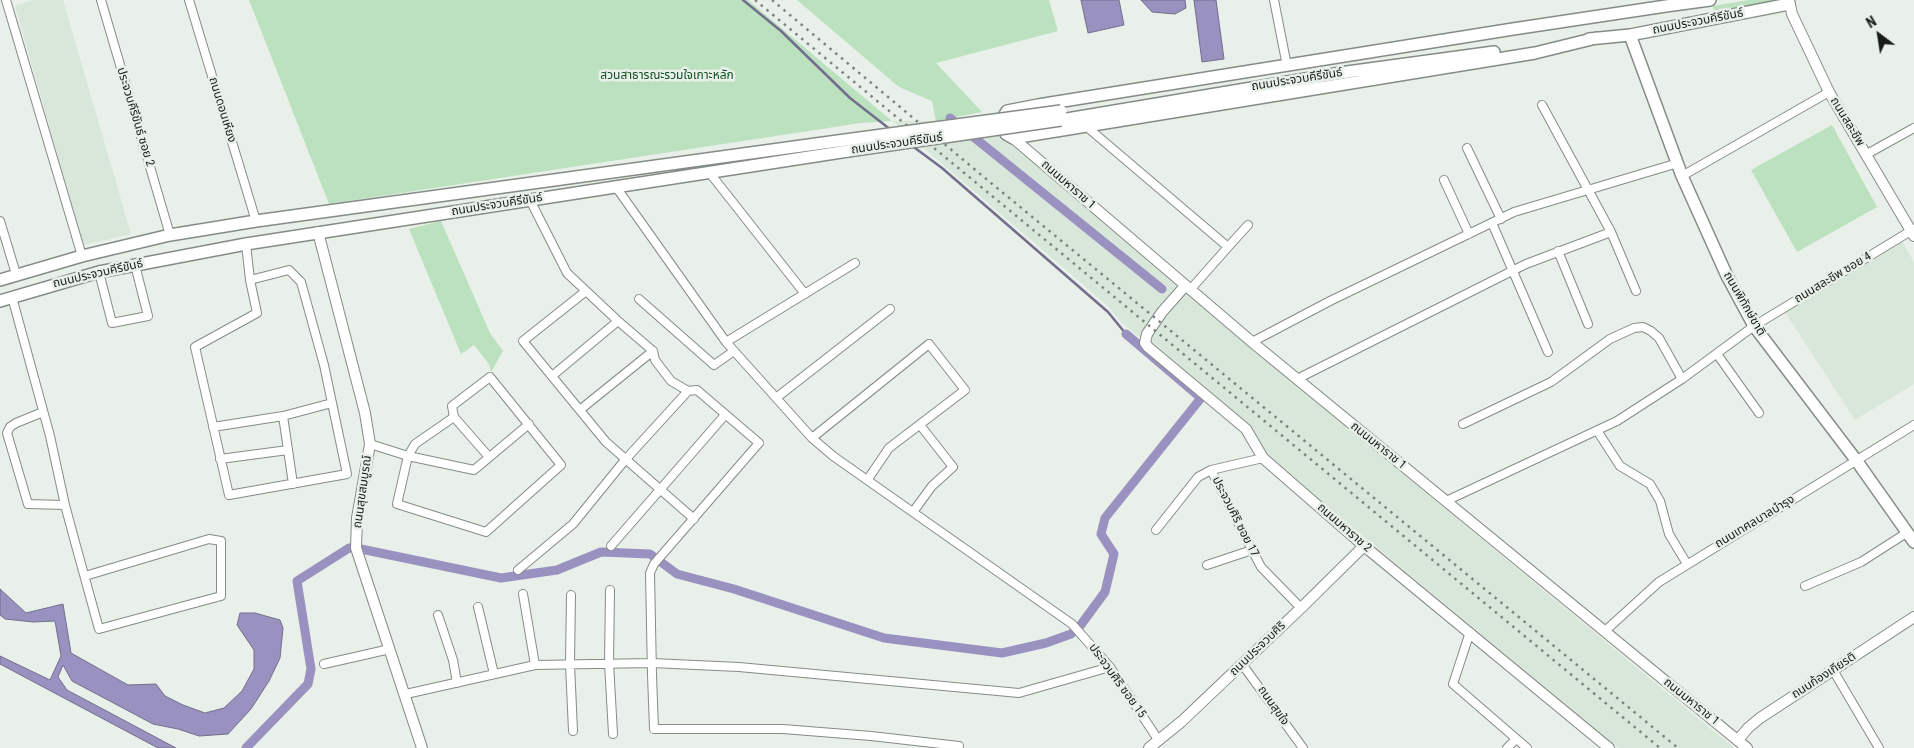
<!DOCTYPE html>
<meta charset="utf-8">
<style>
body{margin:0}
#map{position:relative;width:1914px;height:748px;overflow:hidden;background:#e8f0e9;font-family:"Roboto Condensed",sans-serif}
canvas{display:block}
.north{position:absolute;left:1854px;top:10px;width:50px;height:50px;-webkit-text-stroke:4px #e8f0e9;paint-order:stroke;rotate:329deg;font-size:14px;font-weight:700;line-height:20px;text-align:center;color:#191c19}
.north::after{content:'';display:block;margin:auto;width:18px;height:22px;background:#191c19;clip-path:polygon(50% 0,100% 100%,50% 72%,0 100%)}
</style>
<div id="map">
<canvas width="1914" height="748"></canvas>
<div class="north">N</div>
</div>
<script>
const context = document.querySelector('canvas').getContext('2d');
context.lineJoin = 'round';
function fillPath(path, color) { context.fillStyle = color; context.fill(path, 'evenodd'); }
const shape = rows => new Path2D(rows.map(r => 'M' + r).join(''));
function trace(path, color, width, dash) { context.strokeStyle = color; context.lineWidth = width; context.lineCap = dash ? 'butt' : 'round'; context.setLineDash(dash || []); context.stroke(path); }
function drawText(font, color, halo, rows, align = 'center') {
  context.font = font + ' "Roboto Condensed","Noto Sans Thai",sans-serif'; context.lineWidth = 5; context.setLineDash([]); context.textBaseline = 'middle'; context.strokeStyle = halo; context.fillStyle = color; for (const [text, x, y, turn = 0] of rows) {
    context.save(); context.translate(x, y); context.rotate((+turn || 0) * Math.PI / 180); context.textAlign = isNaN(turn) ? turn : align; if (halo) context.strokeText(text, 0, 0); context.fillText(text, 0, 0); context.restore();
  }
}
fillPath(shape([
 [33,0,63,0,131,234,83,245,15,6],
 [892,121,936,121,1002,137,1350,430,1734,748,1619,748,1271,460,1249,427,1122,323,1108,306],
 [1902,241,1914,262,1914,384,1855,420,1785,312]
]), '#d9e7da');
fillPath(shape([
 [249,0,748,0,892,121,861,123,329,204],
 [797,0,1049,0,1058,31,936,63,982,112,936,121,932,101,899,87],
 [1748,0,1773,0,1766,3,1714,12,1713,6],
 [1832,125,1877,207,1797,252,1751,170],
 [441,221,490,333,503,351,491,372,489,364,474,345,461,354,409,229]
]), '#bbe1bf');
const water = shape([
 [1081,0,1119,0,1124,25,1088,33,1081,0],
 [1141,0,1185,0,1186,8,1175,14,1152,12,1141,0],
 [1194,0,1216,0,1224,59,1202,62,1194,0],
 [0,589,26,613,63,604,71,653,128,685,156,684,165,696,183,705,205,713,224,708,242,691,254,669,254,650,237,625,240,613,255,613,280,620,283,628,280,658,269,681,251,709,228,734,199,736,178,729,153,724,72,681,63,665,58,677,67,690,176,748,158,748,0,664,0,656,50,680,61,656,55,621,33,622,5,619,0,615,0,589]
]);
fillPath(water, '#9991bf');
trace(water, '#736e8d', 1);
trace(shape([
 [743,0,781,31,850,98,891,130],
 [911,145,942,168,1108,312,1126,334]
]), '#736e8d', 2.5);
trace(shape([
 [950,118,1162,289],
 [246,748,308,684,311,669,297,581,349,548,356,548,501,578,557,570,601,552,650,554,677,574,734,589,884,638,1002,653,1046,643,1071,634,1080,626,1105,592,1114,554,1101,534,1105,518,1201,398,1126,334]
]), '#9991bf', 9);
const minor = shape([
 [6,0,82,256],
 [101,0,170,235],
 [189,0,256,221],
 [1274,0,1287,66],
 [1542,105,1611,232,1636,291],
 [1087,127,1228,247,1190,290],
 [1467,148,1501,219],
 [1867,154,1914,128],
 [709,172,805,294],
 [1682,176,1829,92],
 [1444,180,1469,234],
 [616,187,726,342,812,438,833,456,1072,624,1110,667,1159,741],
 [530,200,567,273,618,321,653,351,581,409],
 [0,221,16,274],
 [1492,223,1548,352],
 [246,244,250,280,257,313,195,347,229,495,347,474,324,365,301,282,289,270,250,280],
 [1228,247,1248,225],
 [1558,251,1588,324],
 [99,272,112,323,148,316,135,265],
 [586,291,523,341,606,442,694,519],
 [12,297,50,436,65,505,75,542,99,629,221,596,221,541,209,539,85,576],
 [639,299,714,365,734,351],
 [726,342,855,263],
 [1252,342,1330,301,1514,212,1678,163],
 [653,351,655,360,671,381,688,391,697,390,759,443,654,564,650,573,652,675,654,729,783,729,871,736,959,746],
 [1717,354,1759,413],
 [552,376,618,321],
 [490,377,561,465,486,532,397,504,408,456,415,444,454,417,452,406,490,377],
 [1297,379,1526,264,1611,232],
 [776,398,890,309],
 [43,412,16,423,10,427,7,433,28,504,65,505],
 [283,416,293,484],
 [454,417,489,457],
 [1463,424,1551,382,1610,339,1634,328,1643,327,1651,331,1659,338,1682,379],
 [213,427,283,416,332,403],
 [1598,432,1620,466,1650,484,1660,501,1669,534,1687,564],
 [812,438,929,344,965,390,889,448,868,479],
 [370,444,408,456,474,470,529,424],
 [220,459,288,450],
 [1211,470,1261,567,1301,608],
 [1446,501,1617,421,1682,379,1754,326,1914,229],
 [913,512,932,486,953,467,920,425],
 [1156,530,1198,477,1211,470,1263,458],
 [611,546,725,415],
 [1207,565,1252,550],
 [518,570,573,524,625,460,688,391],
 [1805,586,1861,562,1908,532],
 [610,590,609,663,613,734],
 [523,594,535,665],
 [571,595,570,664,573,731],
 [478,607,494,674],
 [438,615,453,660,457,683],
 [1605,631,1659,582,1914,425],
 [1470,632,1453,684,1527,748],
 [324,664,390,649],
 [1242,664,1303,748],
 [1833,670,1879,748],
 [406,694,535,665,652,663,739,667,1019,693,1110,667],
 [1507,748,1516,739]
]);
const tertiary = shape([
 [1789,0,1792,14,1829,92,1914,236],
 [1013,138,1252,342,1747,748],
 [318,232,365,413,370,444,357,518,356,548,422,748],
 [1185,286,1162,312,1147,334,1145,343,1148,347,1246,429,1263,458,1364,546,1609,748],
 [1738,740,1748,728,1760,718,1914,617],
 [1149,748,1181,722,1301,608,1364,546]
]);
const secondary = shape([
 [1673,5,1710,0],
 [1630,35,1682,176,1727,276,1754,326,1856,460,1914,542],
 [1596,38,1535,53,1013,138,1006,134,1002,120,1007,111,1038,105,1513,29,1679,4],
 [1589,39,1630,35,1789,4],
 [1061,120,1347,72,1494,52],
 [0,280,82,256,170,235,256,221,845,140],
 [0,301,99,272,246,244,848,151]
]);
trace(minor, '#858c85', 10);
trace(tertiary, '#858c85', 12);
trace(secondary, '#858c85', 14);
trace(minor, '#fff', 8);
trace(tertiary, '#fff', 10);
trace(secondary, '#fff', 11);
trace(shape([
 [755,0,1660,748],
 [772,0,991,183,1678,748]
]), '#7d837e', 2.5, [2.5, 5]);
const secondaryBridge = shape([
 [845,140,1061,111],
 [848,151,1061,120]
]);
trace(secondaryBridge, '#858c85', 14, []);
trace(secondaryBridge, '#fff', 11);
drawText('12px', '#191c19', '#e8f0e9', [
 ["ถนนประจวบคีรีขันธ์",1698,22,-11],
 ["ถนนประจวบคีรีขันธ์",1297,80,-9],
 ["ถนนดอนเหียง",222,110,73],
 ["ประจวบคีรีขันธ์ ซอย 2",135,117,73],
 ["ถนนสละชีพ",1847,122,59],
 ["ถนนประจวบคีรีขันธ์",897,144,-8],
 ["ถนนมหาราช 1",1068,185,41],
 ["ถนนประจวบคีรีขันธ์",497,205,-9],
 ["ถนนประจวบคีรีขันธ์",98,274,-13],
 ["ถนนสละชีพ ซอย 4",1833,278,-31],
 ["ถนนพิทักษ์ชาติ",1744,304,60],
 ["ถนนมหาราช 1",1378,446,39],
 ["ถนนสุขสมบูรณ์",363,492,-82],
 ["ประจวบศิริ ซอย 17",1235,517,63],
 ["ถนนเทศลบาลบำรุง",1755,522,-31],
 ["ถนนมหาราช 2",1344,528,41],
 ["ถนนประจวบศิริ",1258,649,-44],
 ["ถนนก้องเกียรติ",1824,676,-33],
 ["ประจวบศิริ ซอย 15",1117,681,54],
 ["ถนนมหาราช 1",1691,702,39],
 ["ถนนสุขใจ",1273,706,55]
]);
drawText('12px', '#0f4e20', '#e8f0e9', [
 ["สวนสาธารณะรวมใจเกาะหลัก",667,76]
]);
</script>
